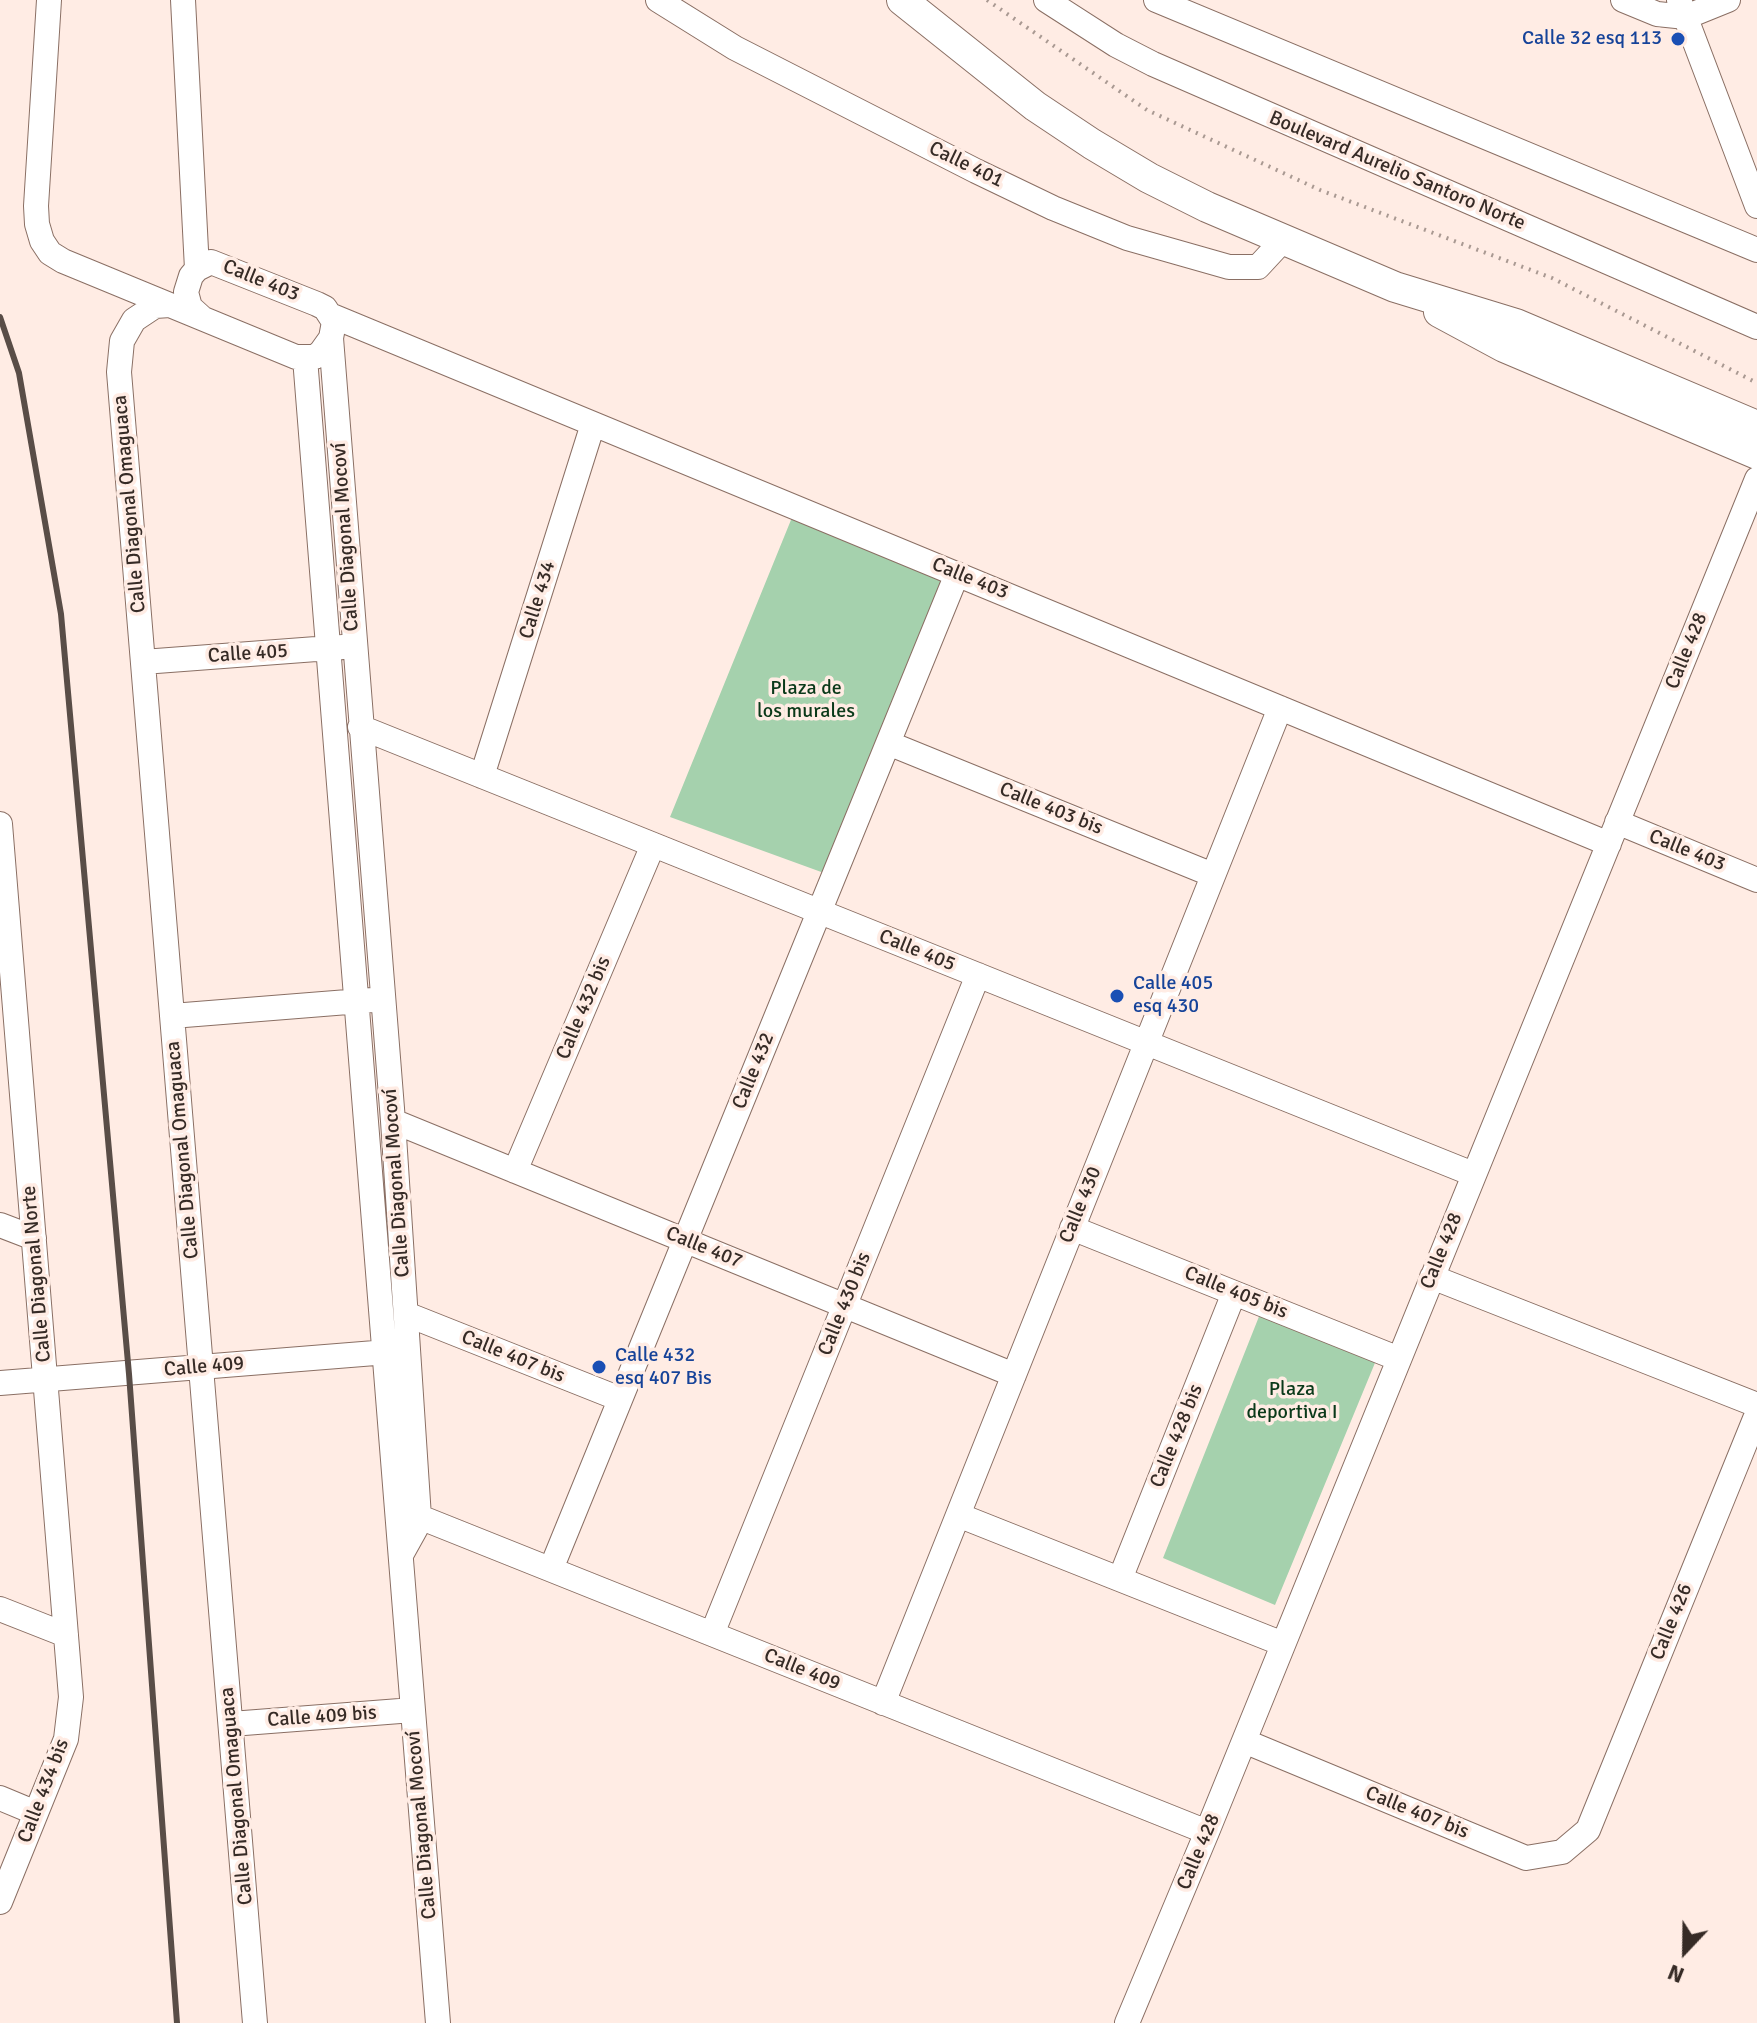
<!DOCTYPE html>
<meta charset="utf-8">
<style>
body{margin:0}
#map{position:relative;width:1757px;height:2023px;overflow:hidden;background:#ffece4;font-family:Signika,sans-serif}
canvas{display:block}
.north{position:absolute;left:1645px;top:1911px;width:80px;height:80px;-webkit-text-stroke:6px #ffece4;paint-order:stroke;rotate:202deg;font-size:22px;font-weight:700;line-height:32px;text-align:center;color:#362b26}
.north::after{content:'';display:block;margin:auto;width:28px;height:36px;background:#362b26;clip-path:polygon(50% 0,100% 100%,50% 72%,0 100%)}
</style>
<div id="map">
<canvas width="1757" height="2023"></canvas>
<div class="north">N</div>
</div>
<script>
const context = document.querySelector('canvas').getContext('2d');
context.lineJoin = 'round';
function fillPath(path, color) { context.fillStyle = color; context.fill(path, 'evenodd'); }
const shape = rows => new Path2D(rows.map(r => 'M' + r).join(''));
function trace(path, color, width, dash) { context.strokeStyle = color; context.lineWidth = width; context.lineCap = dash ? 'butt' : 'round'; context.setLineDash(dash || []); context.stroke(path); }
function drawText(font, color, halo, rows, align = 'center') {
  context.font = font + ' Signika,sans-serif'; context.lineWidth = 7; context.setLineDash([]); context.textBaseline = 'middle'; context.strokeStyle = halo; context.fillStyle = color; for (const [text, x, y, turn = 0] of rows) {
    context.save(); context.translate(x, y); context.rotate((+turn || 0) * Math.PI / 180); context.textAlign = isNaN(turn) ? turn : align; if (halo) context.strokeText(text, 0, 0); context.fillText(text, 0, 0); context.restore();
  }
}
fillPath(shape([
 [793,515,944,577,824,873,670,817],
 [1260,1314,1377,1358,1275,1605,1163,1558]
]), '#a5d1ad');
const minor = shape([
 [49,0,36,206,37,224,42,241,50,253,63,261,296,357,315,357,321,352,331,338,334,322,325,308,317,304,211,262,197,269,191,276,186,292,190,307,201,317],
 [183,0,197,269],
 [658,0,735,48,976,171,1053,208,1127,238,1229,267,1258,267,1283,240],
 [1046,0,1116,45,1153,64,1757,327],
 [1156,0,1757,250],
 [1623,0,1657,14,1686,17,1728,0],
 [1679,0,1757,206],
 [170,305,155,306,134,320,122,341,119,372,255,2023],
 [330,315,1609,844],
 [331,338,393,1121,419,1517,416,1528,401,1555],
 [305,358,438,2023],
 [143,662,343,647],
 [360,727,1473,1174],
 [888,743,1213,875],
 [482,776,593,424],
 [1617,822,1757,880],
 [0,824,71,1697,66,1739,0,1902],
 [172,1016,373,1000],
 [393,1121,1014,1375],
 [515,1171,653,845],
 [0,1225,34,1238],
 [1072,1228,1399,1359],
 [1432,1277,1757,1405],
 [406,1314,620,1399],
 [0,1383,400,1351],
 [407,1512,1207,1832],
 [958,1515,1283,1644],
 [551,1569,957,574],
 [1120,1579,1234,1293],
 [0,1609,66,1635],
 [712,1634,978,975],
 [883,1703,1280,708],
 [231,1724,413,1710],
 [1244,1741,1526,1858,1562,1852,1588,1830,1757,1414],
 [0,1798,36,1813],
 [1127,2023,1207,1832,1757,479]
]);
const major = shape([
 [902,0,1035,106,1092,144,1149,178,1207,207,1395,287,1516,324,1757,426],
 [1439,312,1504,347,1757,454]
]);
trace(minor, '#8a6f64', 26);
trace(major, '#8a6f64', 32);
trace(shape([
 [987,0,1147,110,1320,190,1552,278,1757,383]
]), '#a99992', 4, [2, 6]);
trace(minor, '#fff', 24);
trace(major, '#fff', 30);
trace(shape([
 [0,317,19,373,61,614,129,1374,177,2023]
]), '#594d47', 6);
for (const [x, y, r, color] of [
 [1678,39,8,"#1a4fb4"],
 [1117,996,8,"#1a4fb4"],
 [599,1367,8,"#1a4fb4"]
]) { const dot = new Path2D(); dot.arc(x, y, r, 0, 2 * Math.PI); context.fillStyle = color; context.fill(dot); trace(dot, '#ffece4', 3); }
drawText('20px', '#164399', '#ffece4', [
 ["Calle 32 esq 113",1662,39,"right"],
 ["Calle 405",1133,984],
 ["esq 430",1133,1007],
 ["Calle 432",615,1356],
 ["esq 407 Bis",615,1379]
], 'left');
drawText('20px', '#362b26', '#ffece4', [
 ["Calle 401",966,165,26],
 ["Boulevard Aurelio Santoro Norte",1397,171,23],
 ["Calle 403",261,281,22],
 ["Calle Diagonal Omaguaca",130,504,-95],
 ["Calle Diagonal Mocoví",346,537,-94],
 ["Calle 403",970,579,22],
 ["Calle 434",538,600,-73],
 ["Calle 428",1687,651,-68],
 ["Calle 405",248,654,-4],
 ["Calle 403 bis",1051,809,22],
 ["Calle 403",1687,851,22],
 ["Calle 405",917,951,22],
 ["Calle 432 bis",584,1008,-67],
 ["Calle 432",754,1071,-68],
 ["Calle Diagonal Omaguaca",183,1150,-95],
 ["Calle Diagonal Mocoví",397,1183,-94],
 ["Calle 430",1081,1205,-68],
 ["Calle 407",704,1248,22],
 ["Calle 428",1442,1251,-68],
 ["Calle Diagonal Norte",37,1274,-95],
 ["Calle 405 bis",1236,1293,22],
 ["Calle 430 bis",845,1304,-68],
 ["Calle 407 bis",513,1357,22],
 ["Calle 409",204,1367,-5],
 ["Calle 428 bis",1177,1436,-68],
 ["Calle 426",1672,1622,-68],
 ["Calle 409",802,1670,22],
 ["Calle 409 bis",322,1717,-4],
 ["Calle 434 bis",44,1791,-69],
 ["Calle Diagonal Omaguaca",237,1796,-95],
 ["Calle 407 bis",1417,1813,22],
 ["Calle Diagonal Mocoví",422,1825,-95],
 ["Calle 428",1199,1852,-67]
]);
drawText('20px', '#0a3919', '#ffece4', [
 ["Plaza de",806,689],
 ["los murales",806,712],
 ["Plaza",1292,1390],
 ["deportiva I",1292,1413]
]);
</script>
